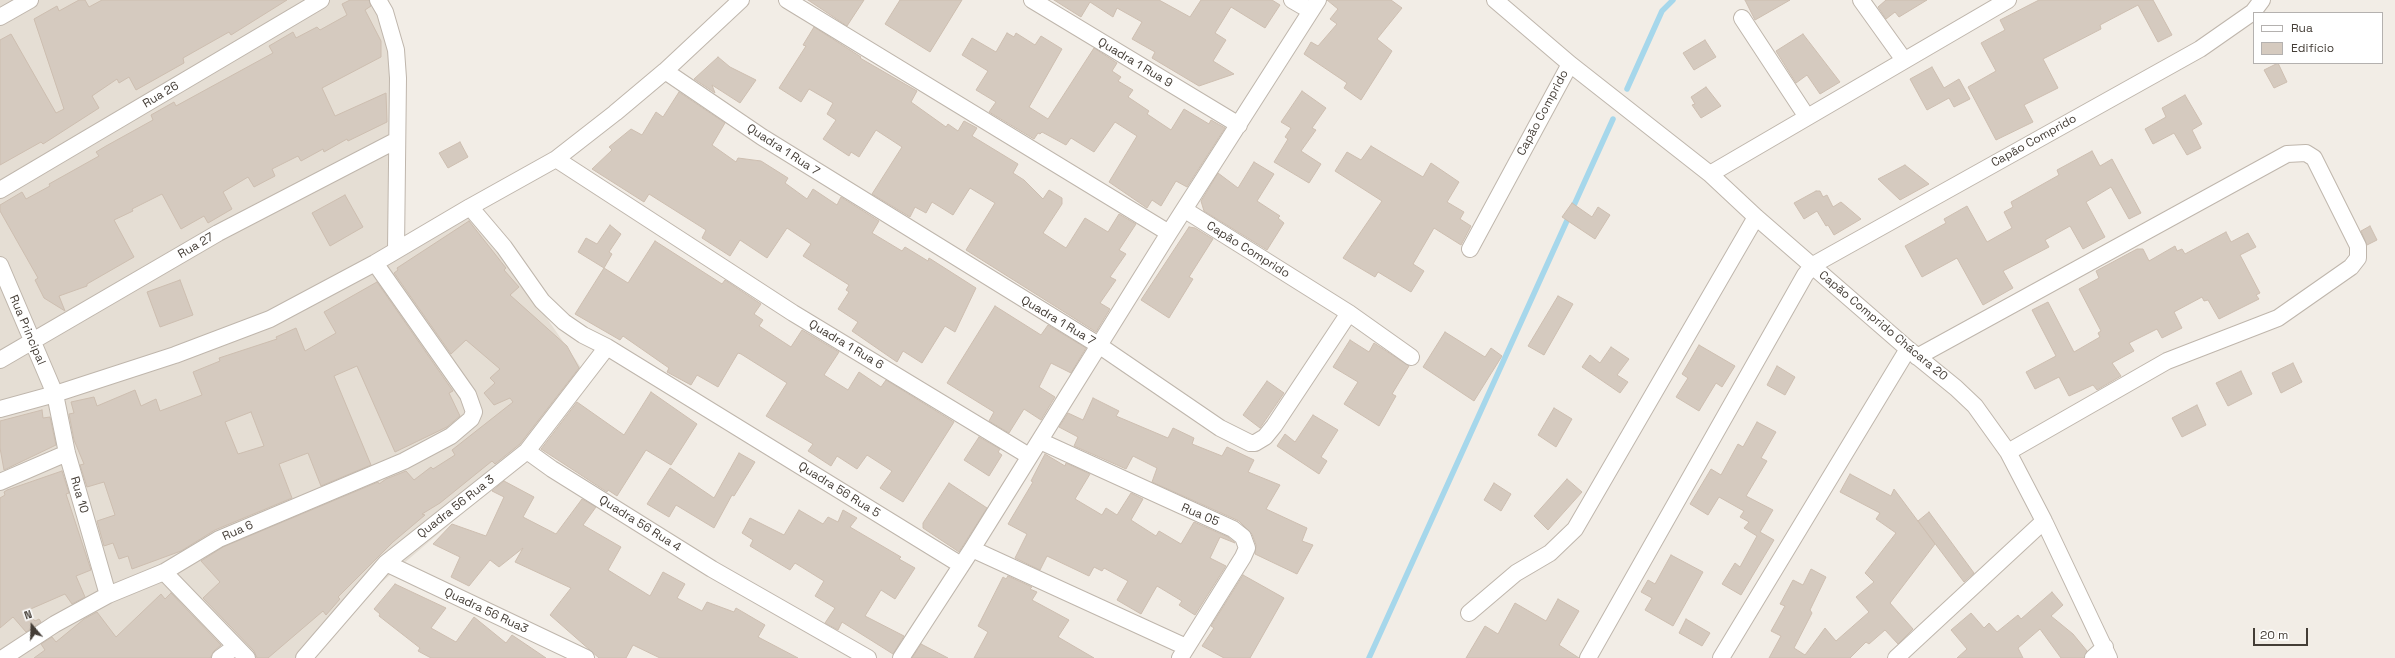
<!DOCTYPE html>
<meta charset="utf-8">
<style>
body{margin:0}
#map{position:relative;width:2395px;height:658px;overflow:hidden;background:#f2ede6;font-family:"Space Grotesk",sans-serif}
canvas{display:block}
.legend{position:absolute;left:2253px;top:12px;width:130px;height:52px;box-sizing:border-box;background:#fff;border:1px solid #b4b1af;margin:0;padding:5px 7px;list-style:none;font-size:12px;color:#443d36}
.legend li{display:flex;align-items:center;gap:8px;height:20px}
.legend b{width:20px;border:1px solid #b4b1af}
.north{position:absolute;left:12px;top:606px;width:40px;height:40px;-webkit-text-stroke:3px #fff;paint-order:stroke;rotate:341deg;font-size:11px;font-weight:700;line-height:16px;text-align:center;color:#443d36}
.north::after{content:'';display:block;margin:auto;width:14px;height:18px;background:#443d36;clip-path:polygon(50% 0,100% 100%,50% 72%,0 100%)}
.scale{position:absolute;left:2253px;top:628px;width:55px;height:18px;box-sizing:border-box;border:2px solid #443d36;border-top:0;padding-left:5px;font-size:12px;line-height:14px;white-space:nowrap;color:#443d36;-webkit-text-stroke:3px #fff;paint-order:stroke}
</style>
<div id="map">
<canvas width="2395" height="658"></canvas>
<ul class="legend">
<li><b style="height:5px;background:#fff"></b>Rua</li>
<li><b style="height:11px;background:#d5cabf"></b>Edifício</li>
</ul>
<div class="north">N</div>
<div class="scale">20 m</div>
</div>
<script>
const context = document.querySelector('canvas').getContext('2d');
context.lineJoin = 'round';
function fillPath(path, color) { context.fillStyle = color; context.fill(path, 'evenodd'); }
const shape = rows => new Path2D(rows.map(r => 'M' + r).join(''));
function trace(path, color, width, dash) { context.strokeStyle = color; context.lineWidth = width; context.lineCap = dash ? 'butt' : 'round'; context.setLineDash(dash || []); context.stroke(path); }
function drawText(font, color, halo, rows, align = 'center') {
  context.font = font + ' "Space Grotesk",sans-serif'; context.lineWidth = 3.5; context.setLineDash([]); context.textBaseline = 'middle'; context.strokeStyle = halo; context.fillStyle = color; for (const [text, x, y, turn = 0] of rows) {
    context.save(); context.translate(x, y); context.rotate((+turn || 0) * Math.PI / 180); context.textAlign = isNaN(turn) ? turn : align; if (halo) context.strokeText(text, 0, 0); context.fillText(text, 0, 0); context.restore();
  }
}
fillPath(shape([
 [0,0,378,0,392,31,396,250,470,207,591,382,527,458,362,599,304,658,0,658]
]), '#e5ded4');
trace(shape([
 [1627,89,1662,11,1673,0],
 [1369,658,1613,119]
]), '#a6d7eb', 5.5);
const building = shape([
 [79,0,85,0,89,7,102,0,287,0,231,35,229,32,183,58,184,63,136,90,129,77,119,83,117,79,92,96,99,108,43,144,41,142,0,165,0,40,11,34,56,113,64,109,34,19,57,6,59,11,79,0],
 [350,0,369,0,371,6,365,10,381,41,381,57,322,88,335,116,386,93,387,122,348,141,347,139,324,152,323,149,301,161,298,156,272,169,275,176,254,187,248,177,223,192,232,209,208,223,204,216,181,229,162,194,132,209,133,211,114,220,134,257,87,284,87,286,59,296,65,311,44,298,35,280,38,278,0,211,0,205,22,192,26,199,50,186,49,184,99,156,96,152,106,146,153,120,151,115,174,102,176,106,273,53,269,46,293,32,296,38,317,27,320,30,347,15,342,4,350,0],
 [808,0,864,0,847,26,808,0],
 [900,0,962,0,930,52,885,24,900,0],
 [1054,0,1159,0,1190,17,1201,0,1272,0,1280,5,1265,28,1231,7,1215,33,1226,40,1213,61,1234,74,1199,86,1152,58,1155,52,1132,39,1142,22,1117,8,1113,17,1090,2,1081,17,1054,0],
 [1327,0,1391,0,1402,8,1377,39,1392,51,1361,100,1344,88,1347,83,1304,54,1311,42,1318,46,1337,24,1330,19,1338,9,1327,0],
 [1745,0,1790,0,1755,20,1745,0],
 [1886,0,1927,0,1899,17,1895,12,1886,19,1878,7,1886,0],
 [2039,0,2153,0,2172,35,2158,42,2138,5,2100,25,2101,29,2043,59,2058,88,2024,105,2033,122,1996,140,1968,87,1996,71,1981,43,2005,30,2000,20,2039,0],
 [814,27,861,57,860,58,917,91,911,102,946,127,948,124,958,131,964,121,977,128,972,136,1018,164,1013,173,1024,180,1043,199,1049,190,1062,198,1062,204,1043,233,1066,248,1085,218,1108,232,1119,214,1136,224,1119,250,1126,254,1110,277,1116,280,1100,303,1110,309,1096,332,966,250,995,203,970,188,953,215,932,202,926,213,915,207,910,217,872,194,902,147,876,130,859,157,851,152,849,156,823,139,836,120,827,114,833,103,809,89,801,102,779,88,806,46,803,45,814,27],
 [1007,33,1014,37,1016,33,1035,45,1041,36,1062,49,1029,107,1048,119,1094,48,1117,63,1112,71,1121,77,1118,81,1133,90,1128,97,1149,111,1147,114,1171,130,1184,109,1209,124,1211,120,1225,128,1187,187,1176,181,1161,206,1152,200,1147,208,1109,182,1137,136,1115,122,1094,152,1071,138,1066,145,1042,132,1040,134,1038,133,1034,139,989,112,996,102,976,90,988,71,962,55,972,38,996,52,1007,33],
 [1803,34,1840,82,1820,94,1807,75,1796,83,1776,51,1803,34],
 [1705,40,1716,57,1694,70,1683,53,1705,40],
 [718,57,730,67,756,80,740,103,712,85,715,93,694,79,718,57],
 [2278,63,2287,82,2274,88,2264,70,2278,63],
 [1932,67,1944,88,1959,79,1970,99,1954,107,1949,98,1927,110,1910,79,1932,67],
 [1706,87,1721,106,1701,118,1692,105,1695,104,1691,97,1706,87],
 [1302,91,1326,108,1312,128,1316,130,1301,151,1321,164,1309,183,1274,162,1288,139,1285,137,1291,128,1281,122,1302,91],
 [679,92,725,123,712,145,736,162,738,158,761,161,788,178,785,183,807,199,813,189,837,205,841,197,879,221,872,233,902,251,905,247,928,261,929,258,976,288,955,332,945,326,922,363,903,351,897,362,852,331,858,322,838,309,849,292,846,290,849,285,803,256,811,244,787,228,767,258,740,240,730,256,702,238,706,230,649,194,644,202,592,169,612,150,609,147,631,129,642,135,656,112,663,117,679,92],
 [2185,95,2202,124,2192,130,2201,148,2187,155,2174,133,2153,144,2145,129,2166,117,2162,108,2185,95],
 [460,142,468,157,448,168,439,153,460,142],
 [1371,146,1423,177,1431,163,1459,182,1447,202,1464,212,1460,219,1471,226,1461,245,1434,228,1413,264,1424,271,1411,292,1378,272,1375,277,1343,258,1382,201,1335,171,1347,152,1361,160,1371,146],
 [2092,151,2100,166,2112,159,2141,213,2129,219,2111,187,2086,202,2105,237,2083,249,2070,226,2045,240,2049,247,2003,271,2013,288,1983,305,1957,258,1922,277,1905,246,1946,223,1944,219,1967,206,1987,242,2012,228,2004,212,2013,207,2011,202,2059,175,2057,170,2092,151],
 [1254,162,1274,174,1257,201,1280,216,1278,218,1284,223,1267,250,1204,211,1201,201,1218,173,1238,188,1254,162],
 [1905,165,1929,184,1900,200,1878,179,1905,165],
 [1816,191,1820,191,1823,197,1827,195,1833,207,1841,202,1861,219,1834,235,1828,225,1826,226,1817,211,1804,219,1794,203,1816,191],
 [345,195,363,227,330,246,312,213,345,195],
 [1572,203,1592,217,1598,207,1610,215,1595,239,1562,217,1572,203],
 [469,221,506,268,504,270,519,287,510,295,567,346,579,368,520,444,495,464,492,461,440,503,422,514,425,515,393,542,338,597,340,599,326,615,323,611,268,658,257,658,254,651,203,598,220,582,201,561,223,547,378,482,379,484,386,479,406,471,414,480,431,467,433,469,455,455,452,450,513,402,510,398,494,405,484,393,495,383,490,378,500,369,466,340,451,354,394,273,398,270,397,268,469,221],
 [610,225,621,234,609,252,612,254,604,268,578,252,586,238,597,244,610,225],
 [2370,226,2377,240,2367,245,2361,231,2370,226],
 [1189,227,1195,228,1213,239,1189,277,1193,279,1169,318,1141,300,1189,227],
 [2226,232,2231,242,2248,233,2256,247,2240,255,2260,293,2256,295,2259,299,2219,319,2208,300,2204,301,2202,297,2174,312,2182,328,2162,338,2157,329,2129,343,2134,351,2112,363,2121,376,2097,390,2093,385,2069,396,2059,377,2035,389,2026,372,2056,356,2032,310,2048,302,2074,352,2100,337,2098,333,2101,331,2079,289,2099,278,2096,271,2137,249,2143,249,2149,261,2175,246,2177,251,2182,249,2185,254,2226,232],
 [655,241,722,284,725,280,761,304,754,314,763,320,759,326,791,347,802,330,839,352,824,375,848,390,859,372,881,387,886,380,954,422,903,502,880,488,892,471,867,455,857,469,837,456,831,466,808,451,813,444,766,416,787,383,741,354,738,353,718,387,697,375,691,385,667,372,669,368,623,336,620,340,575,314,604,268,628,283,655,241],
 [180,280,193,315,160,327,147,292,180,280],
 [377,282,453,391,449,393,460,416,447,427,395,452,357,366,334,376,371,465,321,486,308,453,279,464,292,498,215,530,181,551,132,569,128,556,119,559,113,543,104,546,97,521,115,515,104,482,87,487,80,465,84,464,74,440,69,414,74,413,71,402,94,397,97,406,135,390,141,406,156,399,160,411,202,395,193,372,220,361,219,358,277,339,276,337,296,328,305,351,336,333,324,312,377,282],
 [251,412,264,446,238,454,225,422,251,412],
 [1558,296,1573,304,1544,355,1528,346,1558,296],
 [995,306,1041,335,1048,325,1086,348,1071,373,1051,363,1039,387,1055,397,1041,420,1024,409,1009,433,989,421,994,412,947,383,995,306],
 [1445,332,1485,357,1491,348,1502,356,1474,401,1423,367,1445,332],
 [1350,340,1369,352,1374,343,1409,366,1392,394,1396,396,1379,426,1344,404,1358,382,1333,367,1350,340],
 [1699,345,1735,366,1722,387,1716,383,1699,411,1676,397,1688,378,1682,374,1699,345],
 [1611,347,1629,359,1617,375,1628,382,1620,393,1582,367,1590,355,1600,363,1611,347],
 [2293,363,2302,382,2281,393,2272,373,2293,363],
 [1777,366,1795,377,1785,395,1767,385,1777,366],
 [2241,371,2252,394,2228,406,2216,383,2241,371],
 [1267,381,1284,393,1260,428,1243,415,1267,381],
 [651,392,697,424,671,465,646,450,617,496,608,490,607,492,541,449,577,402,624,435,651,392],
 [1093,398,1119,411,1116,416,1168,438,1173,428,1194,438,1192,444,1222,456,1227,447,1254,460,1248,472,1280,485,1266,509,1307,528,1302,541,1313,545,1297,574,1255,554,1256,545,1252,534,1239,521,1152,482,1157,468,1133,456,1126,469,1074,446,1078,437,1059,427,1068,413,1083,420,1093,398],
 [2197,405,2206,425,2182,437,2172,418,2197,405],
 [1554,408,1572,419,1556,447,1538,435,1554,408],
 [42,410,43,418,50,417,56,445,4,470,0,448,0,421,42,410],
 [1313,415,1338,430,1321,457,1327,461,1319,474,1277,446,1285,434,1295,442,1313,415],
 [1757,422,1776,432,1761,458,1767,461,1746,496,1773,510,1760,532,1774,540,1741,595,1722,584,1735,563,1740,567,1757,536,1744,528,1749,522,1740,517,1744,511,1719,497,1708,515,1690,504,1711,469,1721,475,1738,444,1743,447,1757,422],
 [979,437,1000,449,998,452,1002,455,989,476,964,460,979,437],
 [739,453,755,462,734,496,732,495,714,528,676,505,669,517,647,504,670,468,714,498,739,453],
 [1045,454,1065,466,1066,463,1090,474,1075,499,1102,515,1106,508,1117,515,1131,493,1143,499,1131,520,1156,536,1159,531,1181,544,1194,522,1228,537,1235,543,1220,537,1210,558,1226,566,1195,615,1179,605,1182,601,1157,586,1141,614,1117,600,1128,581,1104,568,1102,571,1094,567,1089,576,1047,556,1040,570,1015,558,1027,534,1008,524,1033,482,1031,481,1045,454],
 [62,471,69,493,66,494,91,570,76,576,85,597,72,604,65,594,26,611,35,621,39,619,41,622,26,632,13,617,0,628,0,498,5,495,4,492,7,490,62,471],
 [1850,474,1891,496,1894,489,1935,544,1890,603,1913,629,1898,644,1885,630,1869,644,1866,642,1850,658,1769,658,1781,636,1771,631,1785,606,1780,604,1793,580,1803,585,1811,569,1826,577,1810,610,1812,613,1794,648,1805,655,1825,628,1836,641,1869,612,1856,597,1874,582,1865,573,1896,533,1876,519,1880,513,1840,492,1850,474],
 [1567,479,1582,492,1548,530,1534,516,1567,479],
 [504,481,534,497,523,517,556,534,582,499,596,507,583,525,621,547,608,570,650,596,663,572,685,584,677,598,702,611,707,602,734,612,736,608,765,625,758,637,798,658,660,658,633,645,626,658,599,658,550,615,571,588,515,562,523,548,499,567,490,560,469,586,451,577,460,557,433,544,452,524,486,536,504,497,492,491,504,481],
 [949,483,987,508,959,552,923,528,923,523,949,483],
 [1494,483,1511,494,1501,511,1484,500,1494,483],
 [799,510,823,524,828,517,838,522,843,510,857,518,850,527,901,557,899,559,915,568,895,599,881,590,865,616,904,636,893,654,842,622,838,630,825,623,835,608,815,596,824,581,795,563,790,570,750,546,753,540,742,533,750,518,784,535,799,510],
 [1929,512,1974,573,1964,582,1918,521,1929,512],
 [1671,555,1703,572,1673,626,1645,610,1652,598,1641,592,1648,580,1655,584,1671,555],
 [1243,575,1284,598,1250,658,1224,658,1202,646,1214,628,1211,626,1243,575],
 [1008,576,1032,587,1030,589,1037,592,1032,600,1069,620,1058,637,1094,658,974,658,988,632,978,626,1003,577,1006,579,1008,576],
 [395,584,446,608,431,628,456,642,474,617,506,643,512,635,546,658,431,658,418,651,420,648,379,616,380,614,374,609,395,584],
 [2052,592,2063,605,2051,616,2073,634,2087,651,2084,658,2061,658,2040,629,2018,648,2023,658,1957,658,1967,649,1951,630,1971,613,1984,628,1989,623,1997,632,2018,615,2021,619,2052,592],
 [171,593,221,645,214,651,210,658,34,658,45,650,41,644,52,637,56,642,84,619,97,612,116,637,161,594,165,599,171,593],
 [1558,599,1579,611,1559,645,1579,658,1466,658,1485,626,1498,634,1515,603,1546,621,1558,599],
 [1686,619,1710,633,1702,646,1679,633,1686,619],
 [921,644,948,658,912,658,921,644]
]);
fillPath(building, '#d5cabf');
trace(building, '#cdbeb0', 1);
const street = shape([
 [378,0,385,12,396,50,398,78,396,250],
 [787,0,1169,233],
 [1032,0,1239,125],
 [1292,0,1311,11],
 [1495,0,1570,64,1710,174,1756,217,1908,349,1956,388,1975,406,2008,452,2044,521,2109,658],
 [1861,0,1904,60],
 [0,17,30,0],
 [1742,18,1807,117],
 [665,71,762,137,1100,346,1220,428,1250,443,1255,443,1265,437,1274,426,1349,313],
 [556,159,793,313,1029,456],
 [1710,174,2008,0],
 [0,190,321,0],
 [470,207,504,247,542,301,564,322,583,335,607,347,961,565],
 [1185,210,1349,313,1411,357],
 [1470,249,1570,64],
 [0,265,55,394,67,453,108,595],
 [1917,357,2287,154,2306,153,2314,158,2358,246,2358,258,2351,267,2278,318,2167,361,2008,452],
 [0,360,218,233,397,140],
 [0,409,55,394,175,355,270,319,375,263,470,207,556,159,615,113,665,71,741,0],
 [1040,441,1233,529,1243,537,1247,548,1243,557,1180,658],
 [527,451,552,469,712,569,868,658],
 [0,482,67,453],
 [972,549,1186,647],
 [386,563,586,658],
 [164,572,247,658],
 [1469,613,1516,573,1550,553,1575,529,1756,217],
 [3,658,55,624,108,595,164,572,219,539,404,461,451,436,471,419,474,412,468,395,375,263],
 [220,658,235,647],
 [304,658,386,563,527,451,607,347],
 [901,658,972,549,1169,233,1318,0],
 [1588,658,1805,275,1813,265,2200,49,2253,12,2262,0],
 [1721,658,1908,349],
 [1896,658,2044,521],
 [2093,658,2105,647]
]);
trace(street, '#bfb6ac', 18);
trace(street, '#fff', 16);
drawText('12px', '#443d36', '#fff', [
 ["Quadra 1 Rua 9",1135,63,31],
 ["Rua 26",161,95,-31],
 ["Capão Comprido",1543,113,-62],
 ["Capão Comprido",2034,141,-29],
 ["Quadra 1 Rua 7",783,150,33],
 ["Rua 27",196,246,-30],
 ["Capão Comprido",1248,250,32],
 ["Quadra 1 Rua 7",1058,321,31],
 ["Capão Comprido Chácara 20",1883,326,40],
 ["Rua Principal",27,330,67],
 ["Quadra 1 Rua 6",846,345,31],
 ["Quadra 56 Rua 5",839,490,32],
 ["Rua 10",79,495,74],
 ["Quadra 56 Rua 3",456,507,-38],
 ["Rua 05",1200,515,23],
 ["Quadra 56 Rua 4",640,524,32],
 ["Rua 6",238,531,-24],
 ["Quadra 56 Rua3",486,611,25]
]);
</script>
